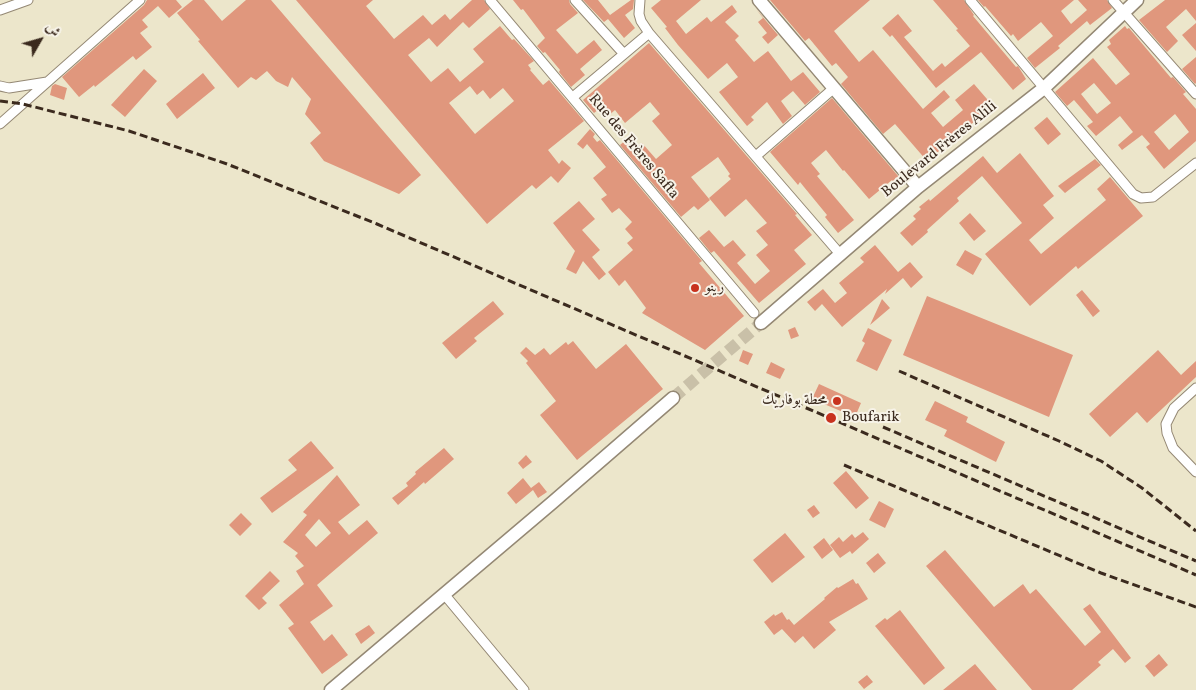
<!DOCTYPE html>
<meta charset="utf-8">
<style>
body{margin:0}
#map{position:relative;width:1196px;height:690px;overflow:hidden;background:#ece6cb;font-family:Vollkorn,Amiri,serif}
canvas{display:block}
.north{position:absolute;left:15px;top:15px;width:50px;height:50px;-webkit-text-stroke:4px #f7f3e8;paint-order:stroke;rotate:52deg;font-size:14px;font-weight:700;line-height:20px;text-align:center;color:#3b2a1e}
.north::after{content:'';display:block;margin:auto;width:18px;height:22px;background:#3b2a1e;clip-path:polygon(50% 0,100% 100%,50% 72%,0 100%)}
</style>
<div id="map">
<canvas width="1196" height="690"></canvas>
<div class="north">ش</div>
</div>
<script>
const context = document.querySelector('canvas').getContext('2d');
context.lineJoin = 'round';
function fillPath(path, color) { context.fillStyle = color; context.fill(path, 'evenodd'); }
const shape = rows => new Path2D(rows.map(r => 'M' + r).join(''));
function trace(path, color, width, dash) { context.strokeStyle = color; context.lineWidth = width; context.lineCap = dash ? 'butt' : 'round'; context.setLineDash(dash || []); context.stroke(path); }
function drawText(font, color, halo, rows, align = 'center') {
  context.font = font + ' Vollkorn,Amiri,serif'; context.lineWidth = 4; context.setLineDash([]); context.textBaseline = 'middle'; context.strokeStyle = halo; context.fillStyle = color; for (const [text, x, y, turn = 0] of rows) {
    context.save(); context.translate(x, y); context.rotate((+turn || 0) * Math.PI / 180); context.textAlign = isNaN(turn) ? turn : align; if (halo) context.strokeText(text, 0, 0); context.fillText(text, 0, 0); context.restore();
  }
}
fillPath(shape([
 [147,0,176,0,182,7,169,18,158,6,142,20,148,27,140,33,152,47,136,60,133,56,95,87,94,85,79,97,62,77,144,5],
 [193,0,204,0,222,21,246,0,271,0,421,175,399,194,324,161,310,143,321,133,305,114,311,99,292,77,288,87,276,81,267,71,256,80,251,77,238,88,198,41,200,40,177,13],
 [296,0,373,0,366,6,394,39,423,15,432,25,445,14,450,20,472,0,484,0,490,9,469,28,463,22,437,47,429,38,408,55,431,82,448,68,460,82,484,62,473,49,500,26,512,40,514,39,534,61,528,65,531,69,530,70,543,85,549,80,584,121,548,150,559,164,562,160,571,168,558,183,551,176,536,189,532,185,487,224],
 [470,86,477,95,483,90,490,99,503,88,514,101,475,134,449,103],
 [513,0,569,0,570,4,578,13,556,30,577,54,594,40,602,50,580,69,585,75,571,87,559,72,560,70,545,52,543,53,537,46,545,38,523,9,521,10],
 [583,0,598,0,610,15,631,0,634,0,633,9,625,15,635,28,624,38,608,19,604,22],
 [661,0,701,0,676,21,686,34,707,17,711,22,732,5,737,12,725,22,739,36,735,40,754,62,768,51,791,81,803,72,820,92,805,105,793,91,781,101,792,116,783,124,767,102,751,117,754,120,747,126,719,92,738,77,727,63,708,79,678,45,665,28,667,27,651,8],
 [770,0,870,0,834,31,859,62,873,50,923,109,944,90,950,97,931,113,943,127,963,110,955,100,974,84,993,106,927,161,895,124,883,134,841,84,848,77,836,63,832,66,809,38,805,41],
 [933,0,964,0,974,15,973,16,1016,67,1018,66,1026,79,1013,90,981,52,936,88,892,35,890,37,882,28,898,14,912,31,904,37,933,71,942,63,945,67,970,46,956,30,958,29],
 [978,0,1074,0,1061,11,1071,24,1087,10,1078,0,1107,0,1112,8,1090,25,1087,21,1058,46,1060,48,1035,68,1027,58,1053,36,1041,22,1018,41,1013,34,1011,36,985,6,984,7],
 [1165,0,1196,0,1196,21,1186,9,1166,27,1178,41,1167,52,1139,20],
 [756,9,778,35,768,44,762,37,767,33,758,22,763,18],
 [1196,23,1196,51,1182,35],
 [1125,26,1127,29,1129,28,1171,78,1173,77,1186,92,1183,94,1196,109,1196,141,1164,169,1146,147,1150,144,1142,135,1122,150,1118,145,1133,132,1120,116,1096,136,1087,126,1093,122,1074,100,1067,106,1055,92,1093,58,1116,85,1130,74,1107,47,1111,44,1109,40],
 [1094,83,1111,103,1097,114,1081,94],
 [1175,114,1189,132,1169,150,1154,132],
 [649,43,797,214,795,215,812,235,794,250,806,264,759,303,714,251,711,253,699,238,709,230,724,247,733,240,746,255,737,263,755,284,770,271,756,255,768,245,756,231,767,223,746,199,725,217,709,198,731,179,728,176,730,174,718,157,691,177,710,200,698,210,694,206,681,217,620,145,628,138,636,148,642,143,656,159,672,145,652,121,660,114,650,102,625,123,615,110,607,117,599,109,594,113,583,100],
 [1196,57,1196,83,1195,84,1182,69],
 [144,69,157,81,125,117,111,105],
 [203,73,215,88,177,119,166,104],
 [55,84,67,88,64,100,50,95,52,86],
 [832,98,904,183,898,188,892,180,869,199,844,170,843,171,826,150,811,163,820,174,817,176,854,220,838,233,825,217,827,215,804,187,800,182,798,185,770,152],
 [1047,117,1061,134,1048,145,1034,128],
 [590,129,595,134,593,137,597,142,600,140,702,261,699,263,744,316,705,350,642,313,646,308,625,280,619,286,608,272,633,250,627,243,633,238,625,229,632,222,619,208,612,213,601,199,607,195,593,178,606,167,587,144,583,149,577,144],
 [1020,153,1054,196,1043,205,1054,218,1029,240,1041,254,1106,200,1097,189,1110,177,1143,216,1078,269,1076,266,1030,306,985,254,1022,223,982,176,957,198,959,201,927,230,928,232,912,246,900,233,916,219,913,216,921,209,919,207,929,199,930,201,983,156,997,173],
 [1095,159,1101,165,1065,193,1058,186],
 [579,201,595,219,582,230,600,250,592,257,606,274,599,280,583,261,576,274,566,269,575,251,553,223],
 [970,213,986,231,974,241,959,223],
 [875,245,898,272,910,262,923,277,911,288,903,278,885,294,887,289,842,327,822,304,815,311,807,302,823,289,835,303,847,293,839,283,864,262,860,258],
 [965,250,982,259,973,275,956,265],
 [1082,290,1100,311,1093,317,1076,295],
 [927,296,1073,355,1049,417,903,355],
 [882,299,890,308,870,325],
 [493,301,504,314,474,338,477,341,456,359,442,343],
 [795,327,799,336,791,339,788,330],
 [868,328,892,340,877,371,856,361,865,343,862,341],
 [573,341,596,369,626,344,663,389,577,460,540,415,556,401,526,363,528,361,520,353,526,347,535,355,544,348,550,355,566,342,568,345],
 [743,350,753,354,748,365,739,361],
 [1158,350,1181,375,1196,361,1196,377,1147,423,1137,412,1110,437,1089,414],
 [771,362,785,369,780,379,766,373],
 [819,384,861,403,855,417,812,399],
 [935,401,968,417,966,422,1005,442,996,462,944,436,947,430,925,420],
 [311,441,334,468,272,513,260,498,297,470,288,460],
 [444,448,454,459,425,484,424,482,398,505,392,498,408,486,406,483,416,474,415,472],
 [526,455,532,462,523,469,518,463],
 [846,471,869,498,856,509,833,483],
 [337,475,360,505,338,522,349,535,367,520,378,533,317,585,333,606,310,622,324,641,332,634,348,655,322,674,288,628,294,624,279,605,304,584,296,571,304,566,295,556,298,553,283,542,307,515,303,512],
 [319,519,331,533,316,547,305,535],
 [523,478,531,488,539,482,547,492,538,498,533,490,516,504,507,493],
 [879,501,894,509,885,528,869,520],
 [814,505,820,513,813,518,807,510],
 [241,513,252,524,240,536,229,525],
 [863,532,869,539,852,554,850,551,840,558,830,545,839,537,843,542,852,534,855,538],
 [785,533,805,557,772,583,753,560],
 [824,538,833,550,822,559,813,547],
 [945,550,994,607,1023,584,1030,594,1036,589,1085,646,1101,632,1083,609,1090,604,1131,658,1125,663,1113,649,1098,662,1101,665,1072,690,1032,690,926,566],
 [878,553,886,563,874,573,866,563],
 [270,571,280,581,262,598,267,603,259,610,245,596],
 [853,579,856,584,858,583,868,599,829,622,836,630,814,649,803,636,795,643,782,629,774,635,764,622,774,614,775,616,782,612,787,620,789,619,794,625,825,599,824,598,837,587,838,588],
 [900,610,945,668,924,685,875,626,885,618,887,620],
 [369,625,375,633,361,644,355,634],
 [1159,654,1168,665,1154,677,1145,666],
 [975,664,997,690,943,690],
 [867,675,873,682,864,689,858,682]
]), '#e0977d');
trace(shape([
 [673,398,761,323]
]), '#c9c0a8', 12, [12, 6]);
const street = shape([
 [490,0,754,313],
 [575,0,624,54],
 [640,0,639,14,641,21,649,33,840,254],
 [970,0,1133,194,1141,198,1153,197,1196,163],
 [1113,0,1196,94],
 [0,10,28,0],
 [0,86,9,88,47,82],
 [573,97,649,33],
 [0,124,140,0],
 [756,156,834,88],
 [1196,388,1174,408,1166,424,1167,433,1173,448,1196,472],
 [444,594,524,690]
]);
const secondary = shape([
 [759,0,918,187],
 [761,323,918,187,1044,88,1137,0],
 [331,690,553,502,673,398]
]);
trace(street, '#948874', 11);
trace(secondary, '#948874', 15);
trace(street, '#fff', 9);
trace(secondary, '#fff', 12);
trace(shape([
 [0,101,23,104,129,131,227,164,377,224,1196,575],
 [899,371,1059,441,1101,461,1142,488,1196,531],
 [883,427,1196,561],
 [844,465,1101,573,1196,607]
]), '#3b2a1e', 3, [8, 4]);
for (const [x, y, r, color] of [
 [695,288,5,"#c8321e"],
 [837,401,5,"#c8321e"],
 [831,418,6,"#c8321e"]
]) { const dot = new Path2D(); dot.arc(x, y, r, 0, 2 * Math.PI); context.fillStyle = color; context.fill(dot); trace(dot, '#f7f3e8', 2); }
drawText('15px', '#3b2a1e', '#f7f3e8', [
 ["Rue des Frères Safta",633,147,50],
 ["Boulevard Frères Alili",940,150,-39]
]);
drawText('15px', '#3b2a1e', '#f7f3e8', [
 ["رينو",705,288],
 ["محطة بوفاريك",827,401,"right"],
 ["Boufarik",842,418]
], 'left');
</script>
